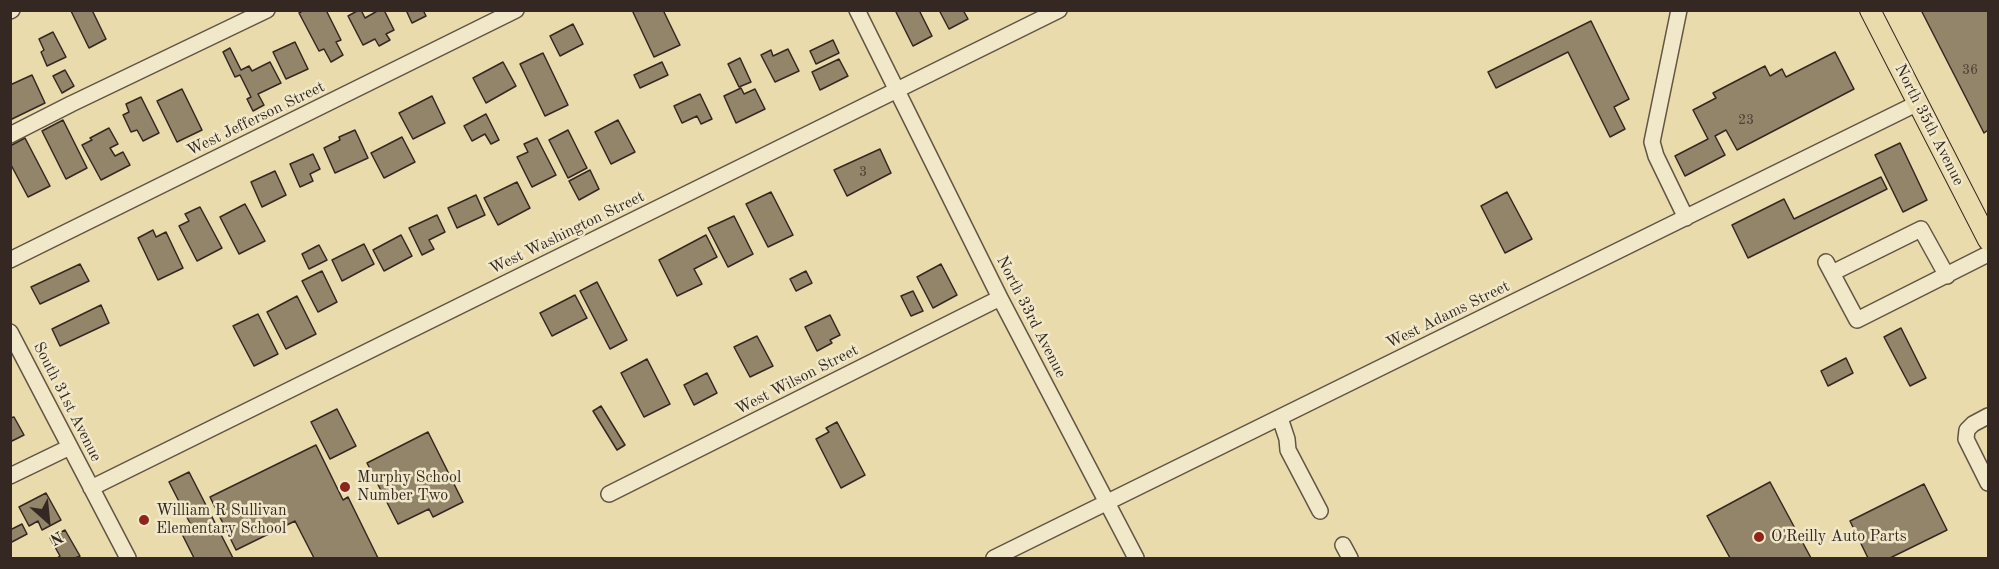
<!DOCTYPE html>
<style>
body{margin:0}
#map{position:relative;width:1999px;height:569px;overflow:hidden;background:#eadbac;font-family:"Old Standard TT",serif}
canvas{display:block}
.frame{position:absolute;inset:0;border:12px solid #352822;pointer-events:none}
.north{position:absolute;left:18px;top:491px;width:60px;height:60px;-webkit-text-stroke:4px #f1e8c9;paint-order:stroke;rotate:153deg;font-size:16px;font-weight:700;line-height:24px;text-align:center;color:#352822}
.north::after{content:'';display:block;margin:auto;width:21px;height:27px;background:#352822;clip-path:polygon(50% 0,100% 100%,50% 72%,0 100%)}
</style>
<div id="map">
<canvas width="1999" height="569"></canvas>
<div class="frame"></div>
<div class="north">N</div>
</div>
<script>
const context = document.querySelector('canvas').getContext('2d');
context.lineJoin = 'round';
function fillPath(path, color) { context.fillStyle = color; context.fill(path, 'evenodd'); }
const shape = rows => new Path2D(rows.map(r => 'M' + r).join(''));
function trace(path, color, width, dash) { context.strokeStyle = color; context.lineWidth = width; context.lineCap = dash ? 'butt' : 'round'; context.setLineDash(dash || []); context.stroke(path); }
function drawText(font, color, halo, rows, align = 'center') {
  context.font = font + ' "Old Standard TT",serif'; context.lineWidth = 5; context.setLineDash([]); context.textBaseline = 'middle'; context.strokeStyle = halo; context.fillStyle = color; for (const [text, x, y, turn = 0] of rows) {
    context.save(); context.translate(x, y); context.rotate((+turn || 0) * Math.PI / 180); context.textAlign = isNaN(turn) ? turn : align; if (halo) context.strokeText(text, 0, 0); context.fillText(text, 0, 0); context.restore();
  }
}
const building = shape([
 [92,10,106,39,89,48,71,11,92,10],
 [304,10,326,10,341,40,336,42,343,55,331,62,324,49,319,51,299,13,304,10],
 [359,10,361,10,365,18,379,10,384,10,394,30,386,34,390,40,379,46,375,39,363,45,348,16,359,10],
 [406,10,423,10,426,16,412,23,406,10],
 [632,10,663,10,680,45,654,57,632,10],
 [895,10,919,10,932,36,913,46,895,10],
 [939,10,963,10,968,19,949,29,939,10],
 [1921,10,1988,10,1988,130,1984,133,1921,10],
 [1591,21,1629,99,1614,107,1625,129,1610,137,1568,52,1496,88,1488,72,1591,21],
 [573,24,583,44,560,56,550,36,573,24],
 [53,32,66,57,47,66,41,52,44,50,39,39,53,32],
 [833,40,839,53,816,64,810,51,833,40],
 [295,42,308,69,286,79,273,52,295,42],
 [230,48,241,70,249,66,252,71,270,62,281,83,258,94,264,105,253,111,247,99,251,97,240,75,235,77,223,52,230,48],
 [788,49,799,71,775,82,761,55,771,50,773,56,788,49],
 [1835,52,1854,89,1737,150,1726,130,1715,136,1725,155,1685,176,1675,156,1708,139,1693,110,1716,98,1713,93,1765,66,1770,76,1782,69,1786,77,1835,52],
 [543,53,568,105,545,116,520,64,543,53],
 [740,58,751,82,739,87,728,64,740,58],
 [839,59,848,76,820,90,812,72,839,59],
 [503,62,516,86,486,103,473,78,503,62],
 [662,62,668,75,640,88,634,75,662,62],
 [65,70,74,86,62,93,53,76,65,70],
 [32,75,45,103,10,120,10,85,32,75],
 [741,88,744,94,755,89,765,109,736,123,724,96,741,88],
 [182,89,202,130,177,142,157,101,182,89],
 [700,94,712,119,701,124,697,116,682,123,674,106,700,94],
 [432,96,445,123,413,139,399,113,432,96],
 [141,97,159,133,143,141,137,130,131,132,123,115,129,112,126,104,141,97],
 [486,114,499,140,491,144,485,134,472,141,464,126,486,114],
 [63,120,87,168,66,179,42,131,63,120],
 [618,120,635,152,611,164,595,132,618,120],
 [109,128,118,144,110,148,115,156,123,152,130,165,101,180,82,145,92,140,90,138,109,128],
 [355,130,368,158,335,173,324,148,340,140,339,137,355,130],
 [568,130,587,168,568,178,549,140,568,130],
 [402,137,415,162,384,178,371,153,402,137],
 [25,138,50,186,28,197,10,163,10,146,25,138],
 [537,138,556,175,532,187,517,157,528,152,524,144,537,138],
 [1900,143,1927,200,1903,212,1875,155,1900,143],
 [880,149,891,173,847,196,834,170,880,149],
 [313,154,320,169,310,174,313,181,300,187,290,164,313,154],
 [590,170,599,189,579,200,569,181,590,170],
 [275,171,286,195,262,207,251,182,275,171],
 [1881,177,1887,189,1748,258,1732,225,1784,199,1794,219,1881,177],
 [517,182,530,208,498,225,484,198,517,182],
 [771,192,793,235,768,247,746,204,771,192],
 [1507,192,1532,239,1505,253,1481,206,1507,192],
 [476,195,485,215,457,228,448,208,476,195],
 [245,204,265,241,239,254,220,217,245,204],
 [200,207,222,248,197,261,179,226,189,221,185,214,200,207],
 [437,215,445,232,429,240,434,249,422,255,409,228,437,215],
 [734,216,753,254,728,267,708,228,734,216],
 [153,230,156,237,166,232,183,268,158,280,138,238,153,230],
 [401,235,412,256,384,271,373,250,401,235],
 [706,235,717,257,694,269,702,284,677,296,659,260,706,235],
 [364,244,374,264,342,281,332,260,364,244],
 [319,245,327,260,309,269,302,254,319,245],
 [80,264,89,281,40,304,31,287,80,264],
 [941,264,957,295,933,308,917,277,941,264],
 [322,271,337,302,318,312,302,281,322,271],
 [806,271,812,283,796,291,790,279,806,271],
 [597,282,627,340,610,349,580,291,597,282],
 [913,291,923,311,911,316,901,296,913,291],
 [575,295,587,318,552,336,540,313,575,295],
 [297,296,316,334,286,349,267,312,297,296],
 [101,305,109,323,60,346,52,329,101,305],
 [258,314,278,354,254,366,233,326,258,314],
 [830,315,840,335,830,340,832,343,817,351,805,327,830,315],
 [1901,328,1926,378,1910,386,1884,337,1901,328],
 [757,336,773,366,750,377,734,347,757,336],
 [1846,358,1853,373,1828,386,1821,371,1846,358],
 [647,359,670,404,644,417,621,373,647,359],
 [707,373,717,393,694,405,684,385,707,373],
 [601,406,625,445,617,450,593,411,601,406],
 [337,409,356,446,330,459,311,422,337,409],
 [14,417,24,435,10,442,10,418,14,417],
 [837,422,865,475,841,488,816,439,829,432,826,428,837,422],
 [428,432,463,502,433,517,429,509,398,524,367,463,428,432],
 [316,445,343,500,348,497,378,558,314,558,295,521,236,550,210,497,316,445],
 [189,472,233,558,194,558,182,534,193,529,169,482,189,472],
 [1770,482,1811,558,1730,558,1707,516,1770,482],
 [1924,484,1947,530,1890,558,1868,558,1850,521,1924,484],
 [46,493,61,520,42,530,38,521,29,526,19,507,46,493],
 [22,524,27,534,10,543,10,530,22,524],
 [65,530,80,556,75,558,57,558,60,556,50,538,65,530]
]);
fillPath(building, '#93856a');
trace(building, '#352822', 1.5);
const minor = shape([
 [857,10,1000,298,1136,558],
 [1679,10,1652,142,1656,156,1686,218],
 [10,11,12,10],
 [10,135,71,104,267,10],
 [10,260,516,10],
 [1826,262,1857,320,1988,254],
 [1832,273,1921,229,1947,276],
 [10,332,128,558],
 [1988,416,1973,424,1967,430,1966,439,1988,483],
 [1280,418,1287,439,1288,450,1320,511],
 [10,476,70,447],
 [91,488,1059,10],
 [609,494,1000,298],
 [1343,545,1350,558],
 [994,558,1918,103]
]);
const major = shape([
 [1870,10,1988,240]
]);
trace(minor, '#625544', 18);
trace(major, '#352822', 22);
trace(minor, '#f1e8c9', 15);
trace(major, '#eadbac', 20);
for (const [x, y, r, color] of [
 [345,487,6,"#8f2418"],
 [144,520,6,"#8f2418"],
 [1759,537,6,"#8f2418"]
]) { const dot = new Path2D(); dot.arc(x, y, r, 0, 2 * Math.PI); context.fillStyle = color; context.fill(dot); trace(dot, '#f1e8c9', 2); }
drawText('14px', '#4c3f34', null, [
 ["36",1970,70],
 ["23",1746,120],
 ["3",863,172]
]);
drawText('16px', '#352822', '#f1e8c9', [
 ["West Jefferson Street",256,119,-26],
 ["North 35th Avenue",1929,125,63],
 ["West Washington Street",567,233,-26],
 ["West Adams Street",1448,315,-26],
 ["North 33rd Avenue",1031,317,63],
 ["West Wilson Street",797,380,-27],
 ["South 31st Avenue",67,402,63]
]);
drawText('16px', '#352822', '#f1e8c9', [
 ["Murphy School",357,478],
 ["Number Two",357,496],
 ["William R Sullivan",156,511],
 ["Elementary School",156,529],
 ["O'Reilly Auto Parts",1771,537]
], 'left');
</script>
